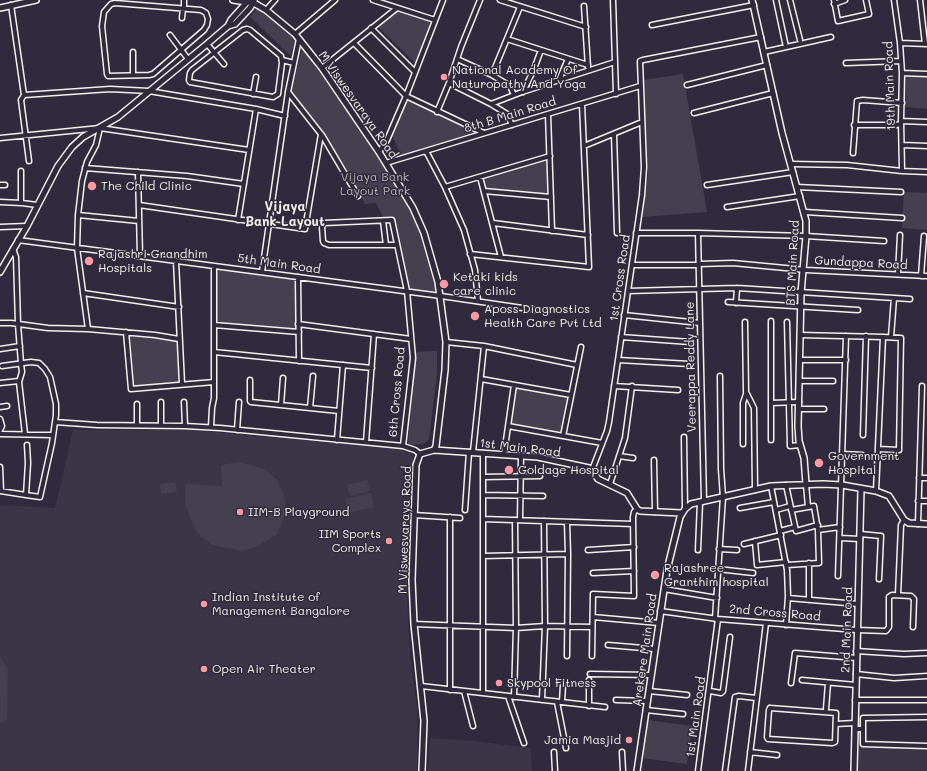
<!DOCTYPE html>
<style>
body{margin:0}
canvas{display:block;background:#2f2a3d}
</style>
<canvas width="927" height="771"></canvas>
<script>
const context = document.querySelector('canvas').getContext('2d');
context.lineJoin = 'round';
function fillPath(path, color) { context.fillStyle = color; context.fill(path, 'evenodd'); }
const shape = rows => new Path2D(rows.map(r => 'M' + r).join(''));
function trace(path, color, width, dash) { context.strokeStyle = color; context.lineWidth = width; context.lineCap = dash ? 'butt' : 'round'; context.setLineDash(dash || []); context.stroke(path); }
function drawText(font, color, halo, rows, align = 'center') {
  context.font = font + ' Mali,sans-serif'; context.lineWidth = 3; context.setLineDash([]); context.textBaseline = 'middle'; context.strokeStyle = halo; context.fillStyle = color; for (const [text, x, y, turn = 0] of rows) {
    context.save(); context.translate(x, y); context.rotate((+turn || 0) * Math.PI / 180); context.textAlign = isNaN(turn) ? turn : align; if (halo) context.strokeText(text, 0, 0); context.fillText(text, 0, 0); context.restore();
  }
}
fillPath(shape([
 [73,430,189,430,413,450,407,586,408,623,411,661,417,708,417,771,0,771,0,505,55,508],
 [430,738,473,741,531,748,532,771,428,771],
 [859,747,927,748,927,771,859,771]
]), '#3b3647');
fillPath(shape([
 [397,8,435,20,417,65,376,25],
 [257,9,269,15,296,39,290,55,250,17],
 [302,48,358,126,408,206,418,228,437,293,409,290,393,219,383,217,376,203,365,204,346,168,322,130,292,91],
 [683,74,707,212,642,217,648,174,644,80],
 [906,76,927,76,927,109,905,107],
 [406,96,484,133,402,158,391,132],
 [550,156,551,197,484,191,480,177],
 [904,192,927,193,927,230,902,228],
 [214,266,298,277,299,332,214,325],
 [128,336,177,341,180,383,132,387],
 [437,351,437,374,429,439,424,444,408,445,415,352],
 [514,385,571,395,563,436,508,426],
 [239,462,265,469,277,480,284,496,286,513,277,534,257,547,242,551,212,545,196,532,185,504,185,484,222,486,221,465],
 [367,480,370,491,350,496,347,485],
 [175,482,177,492,161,494,160,484],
 [371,493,374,507,348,513,345,499],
 [0,657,8,669,7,721,0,723],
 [647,720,692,726,687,764,642,758]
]), '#454050');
const minor = shape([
 [373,0,435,20],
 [500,0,586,27],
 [613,0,616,94],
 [776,0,786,47],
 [790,0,800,40],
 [834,0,838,21,869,14,866,0],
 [894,0,900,43,902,73,901,121,902,171],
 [920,0,925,44],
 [115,3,201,10,206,13,208,19,207,25,204,30,153,74,149,75,108,76,107,74,102,26,104,12,111,4,115,3],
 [834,4,845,0],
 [11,5,24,95,21,100,29,161],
 [584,6,588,67],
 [184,8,184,0],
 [266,10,275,0],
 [182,18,183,8],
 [652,25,754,5],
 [371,28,415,72],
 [247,29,250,30,281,56,282,63,278,94,273,97,190,82,189,80,190,73,192,70,243,30,247,29],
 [295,34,335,0],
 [170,35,188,59],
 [507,39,588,65],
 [354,43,406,96,484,133],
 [900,43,927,44],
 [207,44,224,64],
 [764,52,831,37],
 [457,59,492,75,510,86,514,95],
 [282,60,294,63],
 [846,63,901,61],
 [322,68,397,8],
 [902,73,927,74],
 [133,75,133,52],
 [492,75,520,7],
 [559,80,568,59],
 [449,83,491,104,507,114,512,125],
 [687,85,767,65],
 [523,92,534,69,541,50],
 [253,94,256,77],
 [24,95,110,89,149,91,256,109,285,116],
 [491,104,522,92,615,62],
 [437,112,449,83,461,47,480,0],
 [694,113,773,93],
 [548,114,552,231],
 [901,121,927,122],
 [854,125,896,125,901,124],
 [614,134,617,233],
 [322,135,358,196],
 [0,138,100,128,249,150],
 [903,145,927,146],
 [584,146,642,122],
 [426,151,445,187,464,230,475,270,478,301],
 [379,152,387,140,406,96,443,0],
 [853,153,857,101,863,100,902,103],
 [386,163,640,86],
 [791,164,847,165,902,171,927,172],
 [85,168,187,176,244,184],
 [21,171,21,203],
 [138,172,140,256],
 [480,177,501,257],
 [0,185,5,185],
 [707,185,793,172],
 [445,187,550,156],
 [797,187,901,192],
 [484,191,551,197],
 [0,202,22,203,37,205],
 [139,205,305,229,321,134,288,92],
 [727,207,800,196],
 [805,212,902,218],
 [78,215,139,221],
 [238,220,256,109],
 [383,221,386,245],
 [493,223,588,235],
 [0,227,27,226],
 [636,233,698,233,806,236,884,241],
 [698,233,704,501],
 [18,240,441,296,536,310],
 [397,245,329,245,324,243,323,241,322,227,324,223,392,220,407,291,413,358,403,446],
 [13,249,16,257,18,324,21,364,22,372,19,382,25,434],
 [470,254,589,267,582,104],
 [176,261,182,384],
 [699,264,733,263,806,270,927,276],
 [632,265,699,265],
 [262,272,288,92,299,39],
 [898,274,900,235],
 [921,276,924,236],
 [298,277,299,361],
 [628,291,737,288,910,299],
 [83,293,179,307],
 [728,302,858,310],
 [736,303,737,288],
 [624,315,700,323],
 [771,321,771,440],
 [745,322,746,392,754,408,755,490],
 [787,322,790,446,800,445],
 [0,323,11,323,48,328,88,329,155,335,179,339],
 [298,324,411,339],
 [214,325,299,332],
 [88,329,77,248,78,215,82,181,87,162,96,145,100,128],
 [126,332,131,389,214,382],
 [800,335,883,337,876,491],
 [621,337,690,342],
 [891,337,894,298],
 [446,342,484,346,577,365],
 [0,349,20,346],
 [214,352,372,368],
 [618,360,690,364],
 [800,360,846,360],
 [2,366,31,362,39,363,45,369,50,377,56,404,56,415,52,443,40,497,26,495,28,463,27,445],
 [481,379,571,395],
 [250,380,250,401,251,402,339,411],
 [799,381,833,381],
 [0,383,19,381],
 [614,386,678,390],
 [161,402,161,425],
 [184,402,185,426],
 [771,403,799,402],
 [281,405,283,378],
 [0,407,7,406],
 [310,408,313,376],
 [799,409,824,409],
 [0,419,2,426,0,430],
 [55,422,97,425,185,426,220,428,403,446,415,450,420,454],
 [137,425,137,404],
 [508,426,602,443],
 [211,427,212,408,214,398,214,266],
 [237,430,239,402],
 [0,434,53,435],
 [863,435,866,336],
 [563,436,581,347],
 [684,437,685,509],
 [337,440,343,365],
 [366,442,374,334],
 [743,444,743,403,746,394],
 [879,449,899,450,901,338,883,337],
 [473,452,484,346],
 [504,454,514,385],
 [843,454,862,455],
 [619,456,633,458],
 [654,460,655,512],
 [0,467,1,491],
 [592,470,607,431,609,422,642,195,644,167,640,61,643,60,761,37],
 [483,477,540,476],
 [919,478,927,478],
 [610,484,625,438,632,386],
 [806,484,808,507],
 [786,485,796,531,818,525],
 [771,486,787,570,788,596,786,625],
 [0,491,26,495],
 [483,495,543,496],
 [918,501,927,501],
 [740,508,774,502],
 [465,510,469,452],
 [776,510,790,506],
 [414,515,460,518],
 [450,517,450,690],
 [483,519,633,524],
 [520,520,521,455],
 [567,522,568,554,567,656],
 [918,524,922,386],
 [818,530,840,527],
 [780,531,795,527],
 [860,534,881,536,879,579],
 [840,538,860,539],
 [755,541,757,565,786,562],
 [744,544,781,535],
 [719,549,737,550],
 [588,550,634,547],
 [698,550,700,502],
 [483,556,568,554],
 [809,563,809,600],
 [787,565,819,563,818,530,814,506,791,510],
 [718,569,753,573],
 [593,573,634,571],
 [838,576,846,336],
 [664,589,717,598],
 [898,595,901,525,904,520],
 [788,598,858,604],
 [660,611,718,619,857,630,886,631,889,627,889,597,892,595,911,596,914,599,913,627],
 [593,617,659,623],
 [715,619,723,497,721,469,720,376],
 [414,624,516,628,545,626,592,627],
 [608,645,655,649],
 [856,651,904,654,927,653],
 [592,656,593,594,634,596,633,517,634,512,637,509],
 [590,674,651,675],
 [856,674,894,678,927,676],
 [802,680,856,685],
 [791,683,795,653,856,658],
 [421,686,605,707],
 [464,691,473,726],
 [649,691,687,695],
 [710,691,721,693,723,691,730,637],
 [483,693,483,453],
 [508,696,524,743],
 [514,697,516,628,515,520],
 [542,700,545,626,544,521],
 [616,700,647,701],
 [855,700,927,700],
 [557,702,566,748],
 [562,702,563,685],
 [589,706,589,680],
 [770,708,836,713,835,742,832,743,768,739,767,737,769,710,770,708],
 [826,709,828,683],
 [646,710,683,714],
 [836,724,855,723],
 [855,729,863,729,863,718,927,717],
 [863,729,863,744,927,746],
 [554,752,555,771],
 [622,752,623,771],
 [750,752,777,755],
 [698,771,718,619],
 [725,771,735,697,739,696,756,698],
 [748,771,766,623]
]);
const tertiary = shape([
 [233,0,254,3,266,10,295,34,322,68,379,152,413,208,424,233,438,282,446,342,445,370,436,446,434,450,420,454,416,465,412,580,414,624,424,721,422,771],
 [752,0,782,133,806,221,806,236,801,293,798,426,799,441,804,458,806,484],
 [0,8,36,0],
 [228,26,235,24,250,8,254,1],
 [0,272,27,226,58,166,72,147,83,137,118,117,207,44,228,26,231,20,248,1],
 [434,450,538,457,589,468,592,470,598,479,627,493,637,509,640,511,681,513],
 [637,771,667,570,680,517,685,509,691,504,700,502,771,486,823,484,842,485,876,491,889,496,904,520,909,523,927,524],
 [854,771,861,489]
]);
trace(minor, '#f4f1e8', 7);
trace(tertiary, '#f4f1e8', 8);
trace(minor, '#2f2a3d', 4);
trace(tertiary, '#2f2a3d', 5);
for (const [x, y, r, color] of [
 [444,77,4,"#ff9aa2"],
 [92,186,5,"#ff9aa2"],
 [89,261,5,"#ff9aa2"],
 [444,284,5,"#ff9aa2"],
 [475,316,5,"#ff9aa2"],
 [819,463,5,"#ff9aa2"],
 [509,470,5,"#ff9aa2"],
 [240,512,4,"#ff9aa2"],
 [389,541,4,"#ff9aa2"],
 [655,575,5,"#ff9aa2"],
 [204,604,4,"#ff9aa2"],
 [204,669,4,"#ff9aa2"],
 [499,683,4,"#ff9aa2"],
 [629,740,4,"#ff9aa2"]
]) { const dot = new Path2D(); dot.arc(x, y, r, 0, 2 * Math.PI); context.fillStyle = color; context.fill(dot); trace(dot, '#2f2a3d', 1.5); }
drawText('12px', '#f4f1e8', '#2f2a3d', [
 ["National Academy Of",452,70],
 ["Naturopathy And Yoga",452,84],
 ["The Child Clinic",101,186],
 ["Rajashri Grandhim",98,254],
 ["Hospitals",98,268],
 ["Ketaki kids",453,277],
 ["care clinic",453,291],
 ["Aposs Diagnostics",484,309],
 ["Health Care Pvt Ltd",484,323],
 ["Government",828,456],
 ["Hospital",828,470],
 ["Goldage Hospital",518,470],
 ["IIM-B Playground",248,512],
 ["IIM Sports",381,534,"right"],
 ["Complex",381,548,"right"],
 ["Rajashree",664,568],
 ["Granthim hospital",664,582],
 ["Indian Institute of",212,597],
 ["Management Bangalore",212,611],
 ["Open Air Theater",212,669],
 ["Skypool Fitness",507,683],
 ["Jamia Masjid",621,740,"right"]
], 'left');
drawText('12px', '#f4f1e8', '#2f2a3d', [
 ["19th Main Road",890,86,-92],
 ["M Viswesvaraya Road",358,105,55],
 ["8th B Main Road",510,115,-17],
 ["BTS Main Road",793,263,-87],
 ["Gundappa Road",861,263,3],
 ["5th Main Road",279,264,8],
 ["1st Cross Road",620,278,-82],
 ["Veerappa Reddy Lane",691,367,-91],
 ["6th Cross Road",397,392,-85],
 ["1st Main Road",520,448,7],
 ["M Viswesvaraya Road",405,530,-88],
 ["2nd Cross Road",775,613,5],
 ["2nd Main Road",847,630,-88],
 ["Arekere Main Road",645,650,-82],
 ["1st Main Road",696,717,-82]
]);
drawText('12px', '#b7b3b3', '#2f2a3d', [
 ["Vijaya Bank",375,177],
 ["Layout Park",375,191]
]);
drawText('bold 13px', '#f4f1e8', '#2f2a3d', [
 ["Vijaya",285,207],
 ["Bank Layout",285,222]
]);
</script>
